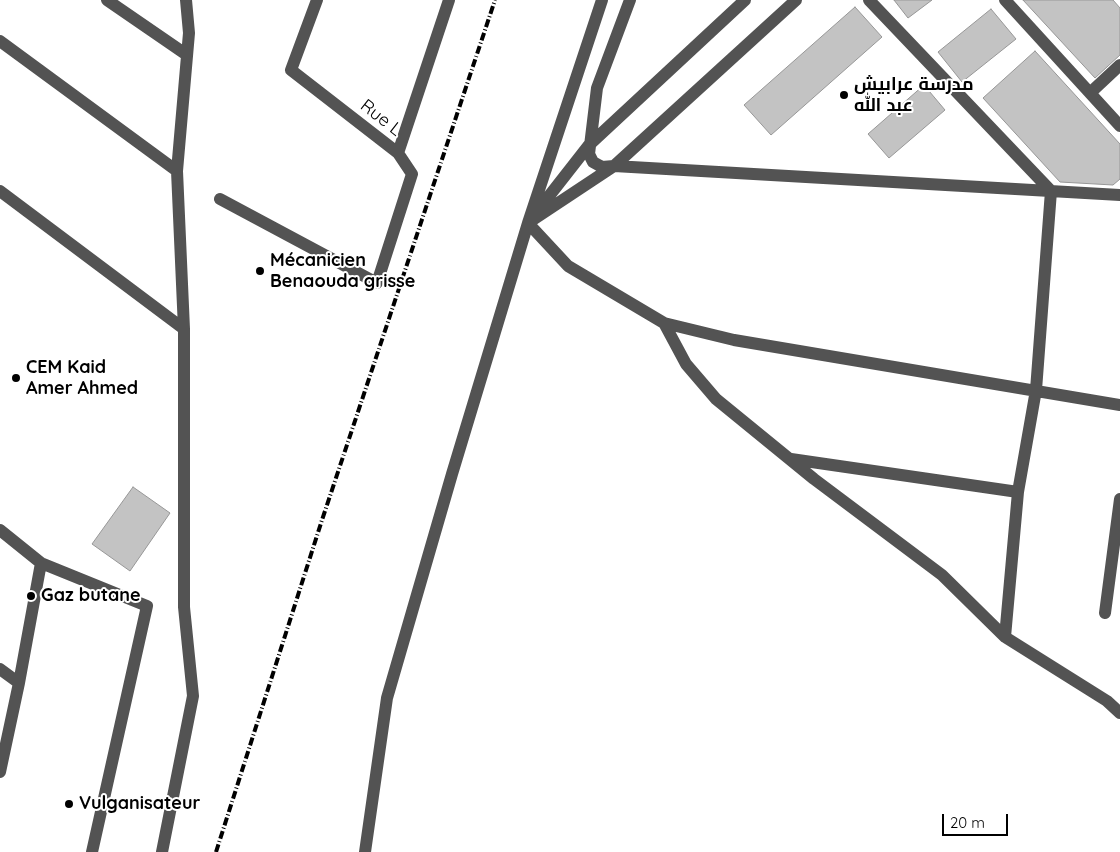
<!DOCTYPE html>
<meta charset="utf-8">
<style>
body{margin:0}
#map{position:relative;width:1120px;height:852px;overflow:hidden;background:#fff;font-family:Quicksand,sans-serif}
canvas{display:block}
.scale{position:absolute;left:942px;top:814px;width:66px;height:22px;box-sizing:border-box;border:2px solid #000;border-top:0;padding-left:6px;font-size:15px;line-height:18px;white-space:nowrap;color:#000;-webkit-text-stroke:4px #fff;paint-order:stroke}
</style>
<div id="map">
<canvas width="1120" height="852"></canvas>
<div class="scale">20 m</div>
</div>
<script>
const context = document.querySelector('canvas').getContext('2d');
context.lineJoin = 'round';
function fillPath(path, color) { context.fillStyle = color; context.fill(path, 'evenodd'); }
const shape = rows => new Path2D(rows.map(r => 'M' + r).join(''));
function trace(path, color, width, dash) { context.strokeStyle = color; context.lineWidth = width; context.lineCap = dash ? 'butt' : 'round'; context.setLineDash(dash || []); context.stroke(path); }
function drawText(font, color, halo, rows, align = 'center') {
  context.font = font + ' Quicksand,Cairo,sans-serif'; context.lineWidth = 4; context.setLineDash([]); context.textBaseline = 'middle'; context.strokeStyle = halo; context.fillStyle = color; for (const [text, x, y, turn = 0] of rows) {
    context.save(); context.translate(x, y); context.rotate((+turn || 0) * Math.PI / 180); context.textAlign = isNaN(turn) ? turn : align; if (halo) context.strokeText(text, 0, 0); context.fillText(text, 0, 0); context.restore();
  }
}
const building = shape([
 [894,0,932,0,908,18,894,0],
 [1023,0,1113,0,1120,8,1120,55,1095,78,1023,0],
 [855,7,882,37,771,135,744,105,855,7],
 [991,9,1016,39,962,82,938,52,991,9],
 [1035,51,1120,144,1120,179,1113,185,1060,182,983,98,1035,51],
 [924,85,945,110,889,158,868,134,924,85],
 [133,487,170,513,130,571,92,544,133,487]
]);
fillPath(building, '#c3c3c3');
trace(building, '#979797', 1);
trace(shape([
 [107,0,187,55],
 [630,0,597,88,589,154,593,162,602,167,614,166,1120,195],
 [869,0,1051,191,1036,390,1018,492,1005,637],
 [1005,0,1120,126],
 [0,41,177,171],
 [1090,93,1120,65],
 [398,153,449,0],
 [0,191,184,329],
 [220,199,377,283,412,174,398,153,291,70,317,0],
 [535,214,589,145,745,0],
 [528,223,568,266,664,323,686,364,716,399,814,479,942,575,1005,637,1107,701,1120,713],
 [528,223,614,166,796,0],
 [664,323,734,340,1120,405],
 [791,459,1018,492],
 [0,530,41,563,147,606,92,852],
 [1105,613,1120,499],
 [0,669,19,683],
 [0,772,19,683,41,563],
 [162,852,193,696,184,607,184,329,177,171,189,33,186,0],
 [365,852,387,698,452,474,528,223,602,0]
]), '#535353', 12);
trace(shape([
 [216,852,322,520,495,0]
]), '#000', 4, [8, 2.5, 1, 2.5]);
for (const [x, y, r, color] of [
 [844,95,5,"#000"],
 [260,271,5,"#000"],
 [16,378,5,"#000"],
 [31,596,5,"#000"],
 [69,804,5,"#000"]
]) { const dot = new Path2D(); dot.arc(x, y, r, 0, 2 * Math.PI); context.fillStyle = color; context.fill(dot); trace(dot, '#fff', 2); }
drawText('bold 18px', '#000', '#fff', [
 ["مدرسة عرابيش",854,85],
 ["عبد الله",854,106],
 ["Mécanicien",270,261],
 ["Benaouda grisse",270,282],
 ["CEM Kaid",26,368],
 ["Amer Ahmed",26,389],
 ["Gaz butane",41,596],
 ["Vulganisateur",79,804]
], 'left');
drawText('18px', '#000', '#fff', [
 ["Rue L",381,118,38]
]);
</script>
